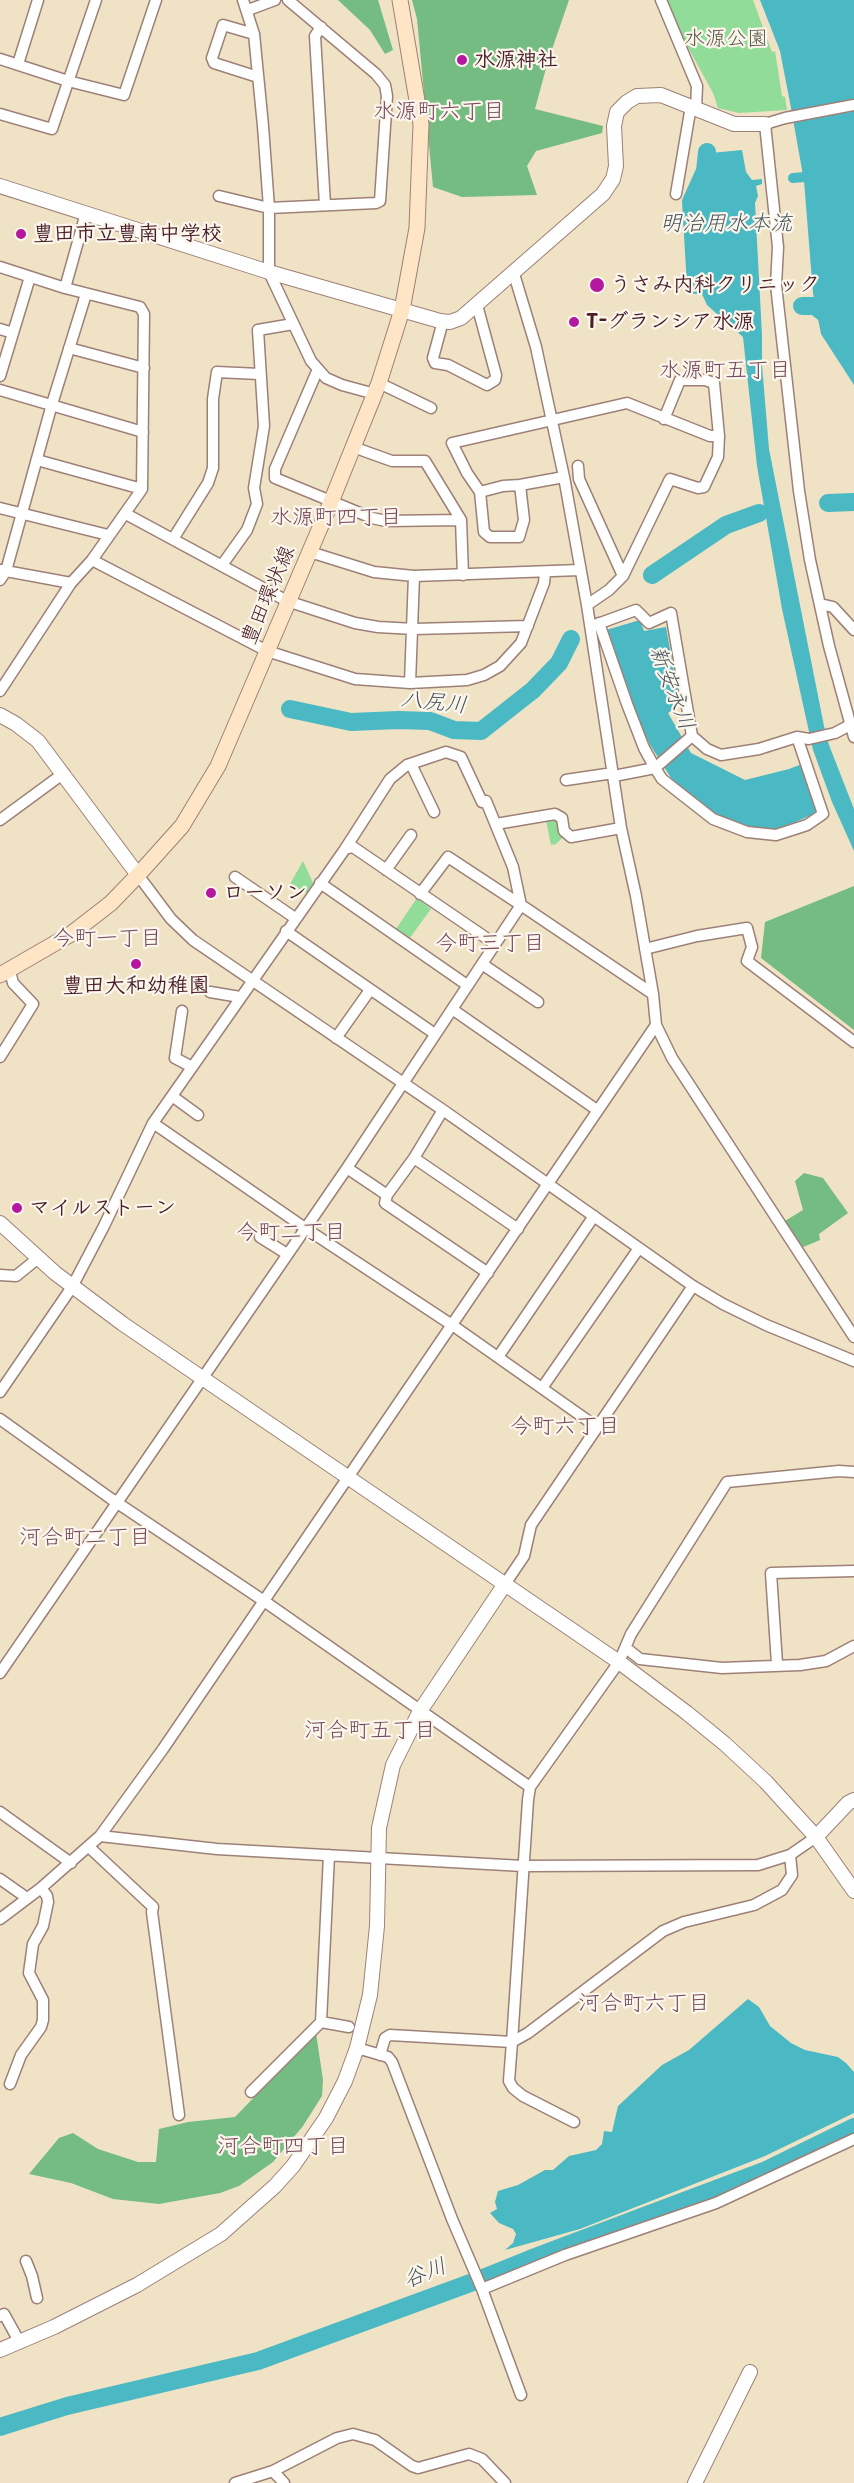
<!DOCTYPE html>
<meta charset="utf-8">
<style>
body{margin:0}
canvas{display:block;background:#f0e2c4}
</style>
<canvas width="854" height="2483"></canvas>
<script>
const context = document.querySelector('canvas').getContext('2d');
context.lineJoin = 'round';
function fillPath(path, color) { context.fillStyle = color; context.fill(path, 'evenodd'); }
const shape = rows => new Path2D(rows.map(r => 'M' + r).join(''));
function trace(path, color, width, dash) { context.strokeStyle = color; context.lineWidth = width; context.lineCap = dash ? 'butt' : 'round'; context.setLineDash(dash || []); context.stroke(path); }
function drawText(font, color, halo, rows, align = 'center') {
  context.font = font + ' Mali,"Klee One",sans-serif'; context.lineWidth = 4.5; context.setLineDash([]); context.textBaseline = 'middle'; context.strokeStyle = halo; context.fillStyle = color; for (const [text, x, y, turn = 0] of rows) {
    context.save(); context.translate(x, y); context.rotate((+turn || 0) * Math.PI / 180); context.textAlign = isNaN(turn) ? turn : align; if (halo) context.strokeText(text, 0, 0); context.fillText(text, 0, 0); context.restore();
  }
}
fillPath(shape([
 [662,0,753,0,772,52,775,51,782,96,785,97,787,110,739,113,718,108,713,93],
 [553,819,557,821,559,834,563,837,556,844,551,845,546,820],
 [303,861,314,885,309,894,290,884],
 [417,898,431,909,409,939,396,929]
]), '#91dc99');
fillPath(shape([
 [338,0,378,0,393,50,385,54,370,30],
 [412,0,569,0,548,61,535,109,603,126,602,133,536,151,527,166,537,195,462,197,433,187,417,19],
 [854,886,854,1030,761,958,765,922],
 [804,1173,823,1178,848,1213,819,1234,820,1240,801,1248,785,1221,803,1210,795,1181],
 [316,2033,323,2080,322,2096,303,2126,273,2162,239,2186,220,2193,159,2204,113,2199,71,2183,29,2174,59,2138,73,2133,98,2149,138,2162,156,2162,159,2129,188,2122,235,2117]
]), '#74bc81');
fillPath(shape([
 [760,0,854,0,854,385,821,334,813,293,804,181,791,108,780,51],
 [742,150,746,172,752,180,762,179,762,184,756,186,758,196,755,203,762,335,762,365,769,449,824,726,829,745,854,809,854,851,832,802,813,750,782,609,757,466,743,337,707,305,701,292,697,197,709,173,711,153],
 [640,620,644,631,666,627,680,705,668,713,691,753,745,780,789,769,802,764,816,813,779,829,747,827,708,812,671,778,649,743,634,711,606,630],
 [748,1999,759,2007,770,2026,791,2043,805,2050,838,2057,846,2063,854,2072,854,2113,765,2156,580,2229,505,2250,513,2243,516,2234,513,2229,499,2223,490,2213,497,2209,495,2202,498,2191,518,2185,545,2170,553,2170,569,2156,596,2150,602,2144,604,2131,612,2132,618,2106,662,2065,689,2050]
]), '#4bb9c3');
trace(shape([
 [793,178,817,176]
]), '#4bb9c3', 10);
trace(shape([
 [696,285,691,202,705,171,707,152],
 [802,306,815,306,854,337],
 [828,503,854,502],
 [652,575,726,525,759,513],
 [290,709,351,722,398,720,430,721,454,730,481,731,533,690,559,663,571,639],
 [0,2427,67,2406,258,2361,473,2282,530,2259,764,2171,854,2127]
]), '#4bb9c3', 18);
const minor = shape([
 [243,0,254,34,263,126,269,208,269,272,311,361,326,378,342,385,375,394],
 [661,0,697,86,696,109],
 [248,10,275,0],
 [321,27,315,36,325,205],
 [254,34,223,25,212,58,214,63,258,77],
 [0,59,68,81,124,95,156,0],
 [18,64,38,0],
 [854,105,785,118,765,124,778,247,776,285,799,491,810,560,829,646,854,737],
 [0,114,52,129,96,0],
 [676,194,691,106],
 [219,196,269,208,376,203,380,201,387,96,385,85,376,74,288,0],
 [0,267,65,288,140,307,144,314,142,489,92,560,71,583,0,691],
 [514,274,536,347,564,477,587,605,621,828,636,896,653,994,656,1025,672,1058,854,1337],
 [65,288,86,213],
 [443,321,433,358,435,363,448,365,487,385,495,380,496,375,477,305],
 [0,329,13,333],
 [69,348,144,368],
 [318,369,275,469,275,478,372,518,386,521,461,520],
 [0,376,30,277],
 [379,383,431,408],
 [0,390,143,432],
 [664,419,680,380,705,380,714,383,719,436],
 [353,447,392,461,425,461,461,520,463,575],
 [37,460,142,489],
 [578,466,579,479,623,576],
 [564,477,520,485,524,520,519,537,490,537,484,532,480,492,467,473,452,443,627,403,710,436,719,436,718,457,704,487,698,488,670,479,623,576,609,590,587,605],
 [480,492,503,486,520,485],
 [0,508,108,535],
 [126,514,287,601,355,623,378,627,414,629,528,626],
 [173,539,208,483,213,468,213,399,217,372,259,374],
 [310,552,374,572,414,576,580,570],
 [92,560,267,651,355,679,410,683,467,680,484,675,500,666,521,643,544,583,545,573],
 [222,565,247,530,257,504,254,488,264,426,258,330,293,324],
 [0,570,71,583],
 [0,580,6,571,52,404,86,294],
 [820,604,833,607,854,630],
 [599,623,627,704,644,748,655,768,662,779,713,819,747,832,776,835,807,825,823,814,797,737],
 [592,626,636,610,649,623,671,613,692,736,707,749,721,755,759,749,797,737,809,739,835,733,850,725],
 [410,683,414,576],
 [411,764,434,812],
 [614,776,655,768,692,736],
 [566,780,613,773],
 [0,820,64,773],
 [496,824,555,814,562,818,564,831,571,837,621,828],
 [345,849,390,779,407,765,446,752,461,757,482,802,486,801,513,867,521,905],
 [386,870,411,835],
 [138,875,171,919,193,940,443,1110,693,1286,723,1304,766,1325,854,1361],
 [235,877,295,918],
 [320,883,467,985],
 [420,894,448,857,521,905],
 [286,931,435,1034],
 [645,949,697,936,747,928,752,947,747,961,854,1042],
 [482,964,538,1002],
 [210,992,240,997],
 [452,1009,597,1110],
 [182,1011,175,1058,192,1067],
 [336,1038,370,990],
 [0,1057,33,1004,13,983,10,971],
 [172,1096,198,1115],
 [443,1110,414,1158,387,1195,385,1203,488,1273],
 [153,1123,305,1228,455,1327,597,1427],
 [414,1158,518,1229],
 [347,1168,387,1195],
 [260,1237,287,1254],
 [0,1275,16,1276,37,1259],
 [498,1357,594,1216],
 [542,1388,639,1248],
 [0,1392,72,1287,104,1226,153,1123,345,849,353,847,495,944],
 [0,1419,110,1498,264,1601,530,1787],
 [505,1584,524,1556,531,1525,693,1286],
 [626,1648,640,1659,722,1668,800,1665,826,1661,854,1646],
 [777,1664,771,1573,854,1571],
 [0,1673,347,1168,521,905,653,994],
 [0,1812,71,1863],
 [100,1836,217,1849,523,1866,758,1865,790,1855,816,1837],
 [89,1847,153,1907,152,1912,179,2115],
 [0,1879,27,1898],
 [0,1919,41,1888,100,1836,163,1749,656,1025],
 [321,2022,329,1855],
 [357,2048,388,2057,392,2062,452,2219,482,2289,521,2395],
 [380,2055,385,2038,390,2035,512,2042,528,1800,530,1787,619,1662,631,1634,727,1482,839,1471,854,1472],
 [10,2084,21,2055,41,2027,43,2020,43,2000,29,1973,33,1944,43,1926,48,1902,47,1896,41,1888],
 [251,2092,321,2022,349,2027],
 [574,2122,523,2096,513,2088,509,2081,512,2042,528,2033,663,1931,684,1922,754,1905,782,1890,792,1875,790,1855],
 [26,2261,32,2276,37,2298],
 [482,2289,565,2255,716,2203,854,2139],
 [0,2316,4,2314,20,2343],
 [273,2471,284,2483],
 [235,2483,273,2471,337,2438,353,2434,375,2440,412,2466,418,2468,469,2454,482,2459,505,2483]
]);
const tertiary = shape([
 [0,186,269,272,440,321,450,322,461,318,603,194,613,179,616,166,614,126,617,112,627,102,637,96,661,95,734,124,765,124],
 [0,715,16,724,38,741,138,875],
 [0,1223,55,1273,123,1324,619,1662,687,1713,725,1744,766,1782,816,1837,854,1891],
 [816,1837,848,1803,854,1800],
 [0,2350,54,2327,137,2285,221,2234,275,2186,293,2166,326,2118,345,2081,357,2048,370,1995,377,1926,379,1828,393,1765,420,1711,505,1584],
 [695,2483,750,2372]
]);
const secondary = shape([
 [0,975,71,934,111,903,138,875,182,826,218,766,331,502,379,383,402,310,417,228,421,124,400,0]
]);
trace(minor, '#9d8078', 13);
trace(tertiary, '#9d8078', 16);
trace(secondary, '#9d8078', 17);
trace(minor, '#fff', 10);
trace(tertiary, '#fff', 14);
trace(secondary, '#fee5c5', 15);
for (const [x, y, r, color] of [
 [462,60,6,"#b5179e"],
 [21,234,6,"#b5179e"],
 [597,285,8,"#b5179e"],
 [574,322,6,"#b5179e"],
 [211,893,6,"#b5179e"],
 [136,964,6,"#b5179e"],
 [17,1208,6,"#b5179e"]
]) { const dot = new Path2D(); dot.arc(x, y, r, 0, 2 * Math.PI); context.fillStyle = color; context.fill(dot); trace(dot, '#fbf7ec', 2); }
drawText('21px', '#5f584c', '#fbf7ec', [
 ["水源公園",726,39]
]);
drawText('bold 21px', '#4a1f2b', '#fbf7ec', [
 ["水源神社",474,60],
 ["豊田市立豊南中学校",33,234],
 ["うさみ内科クリニック",610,285],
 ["T-グランシア水源",586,322],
 ["ローソン",223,893],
 ["豊田大和幼稚園",136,986,"center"],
 ["マイルストーン",29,1208]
], 'left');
drawText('21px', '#4a1f2b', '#fbf7ec', [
 ["豊田環状線",268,595,-67]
]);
drawText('22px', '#77495e', '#fbf7ec', [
 ["水源町六丁目",439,111],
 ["水源町五丁目",725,370],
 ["水源町四丁目",336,517],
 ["今町一丁目",107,938],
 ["今町三丁目",490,943],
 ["今町二丁目",291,1232],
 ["今町六丁目",565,1426],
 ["河合町二丁目",85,1537],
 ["河合町五丁目",370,1730],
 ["河合町六丁目",644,2003],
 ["河合町四丁目",283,2146]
]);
drawText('italic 22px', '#4a5560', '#fbf7ec', [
 ["明治用水本流",726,223],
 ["新安永川",672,688,69],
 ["八尻川",434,702,6],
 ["谷川",425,2273,-21]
]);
</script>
